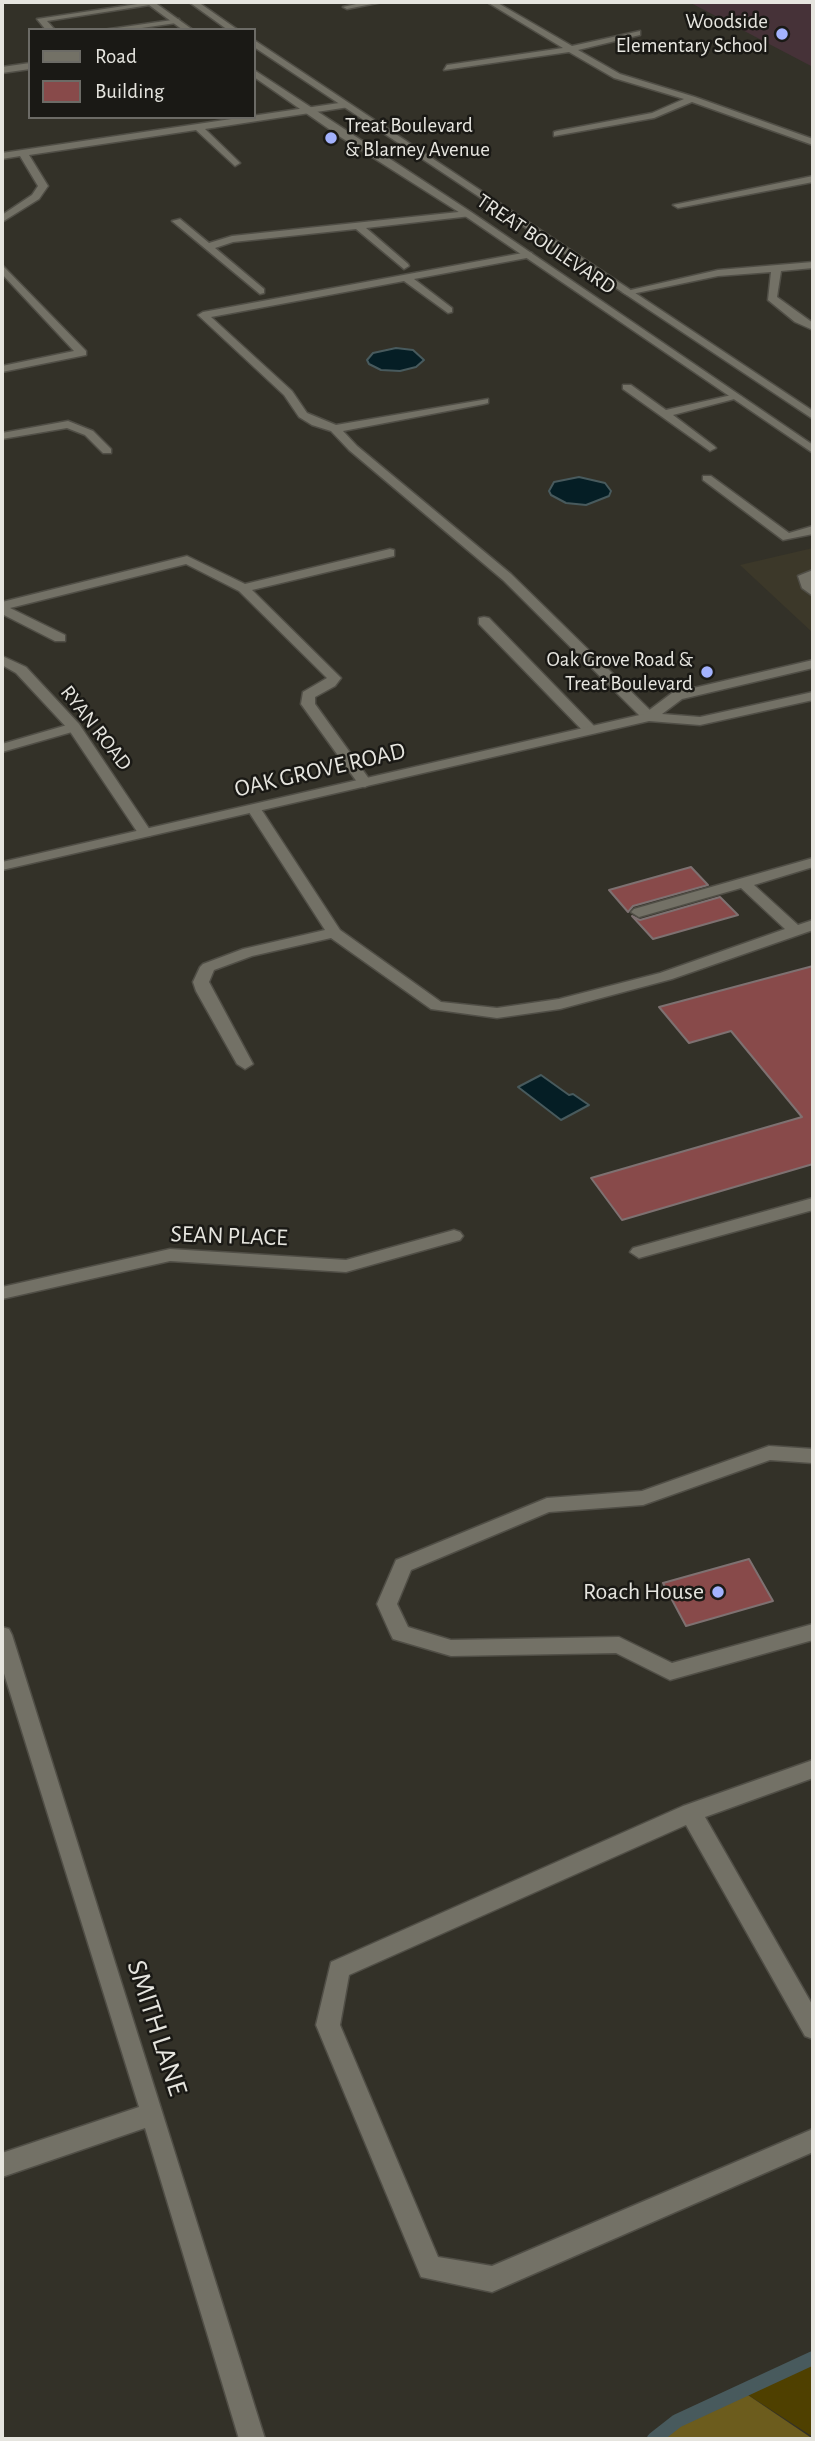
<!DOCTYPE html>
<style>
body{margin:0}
#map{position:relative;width:815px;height:2441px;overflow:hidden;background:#333128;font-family:"Alegreya Sans",sans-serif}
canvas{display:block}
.frame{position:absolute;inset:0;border:4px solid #e6e5df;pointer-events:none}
.legend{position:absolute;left:28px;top:28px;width:228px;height:91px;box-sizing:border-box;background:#1a1915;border:2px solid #6c6b66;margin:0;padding:9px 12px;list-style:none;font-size:21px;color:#e6e5df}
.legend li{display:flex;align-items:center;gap:14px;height:35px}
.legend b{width:35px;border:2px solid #6c6b66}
</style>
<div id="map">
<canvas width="815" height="2441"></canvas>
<div class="frame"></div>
<ul class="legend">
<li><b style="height:9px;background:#737166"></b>Road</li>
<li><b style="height:19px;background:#884a4a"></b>Building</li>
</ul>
</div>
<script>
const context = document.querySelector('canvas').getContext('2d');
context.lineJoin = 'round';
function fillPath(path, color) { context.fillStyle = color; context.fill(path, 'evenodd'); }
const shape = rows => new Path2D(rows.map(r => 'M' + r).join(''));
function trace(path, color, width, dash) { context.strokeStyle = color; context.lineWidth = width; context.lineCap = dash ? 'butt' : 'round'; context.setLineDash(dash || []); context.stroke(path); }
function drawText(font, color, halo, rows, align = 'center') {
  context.font = font + ' "Alegreya Sans",sans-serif'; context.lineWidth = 5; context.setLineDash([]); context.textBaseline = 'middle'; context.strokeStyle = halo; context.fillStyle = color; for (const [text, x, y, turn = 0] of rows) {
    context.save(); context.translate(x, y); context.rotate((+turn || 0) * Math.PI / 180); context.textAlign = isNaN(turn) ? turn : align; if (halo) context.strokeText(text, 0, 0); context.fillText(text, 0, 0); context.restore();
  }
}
fillPath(shape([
 [813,548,813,633,740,565]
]), '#3c3829');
fillPath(shape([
 [689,2,813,2,813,67]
]), '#463238');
fillPath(shape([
 [813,2358,813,2437,742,2391]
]), '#4f4000');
fillPath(shape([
 [742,2391,813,2439,654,2439,677,2421]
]), '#6c5c1d');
const water = shape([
 [396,348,413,350,424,360,416,367,400,371,381,370,369,364,367,360,373,353,396,348],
 [579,477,605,483,611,491,609,496,586,505,566,503,551,495,549,491,554,482,579,477],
 [541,1075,569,1095,573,1094,589,1105,561,1120,518,1087,541,1075]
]);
fillPath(water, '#051e25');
trace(water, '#485a5d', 2);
trace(shape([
 [654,2439,677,2421,813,2358]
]), '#485a5d', 14);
const building = shape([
 [691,867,708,885,633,906,628,912,609,890,691,867],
 [720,897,738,915,653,939,632,916,640,920,720,897],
 [813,966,813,1164,622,1220,591,1178,802,1117,731,1031,689,1043,659,1007,813,966],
 [749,1559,773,1601,686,1626,663,1583,749,1559]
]);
fillPath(building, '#884a4a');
trace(building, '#7e7171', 2);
const lane = shape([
 [151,2,156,4,47,21,55,30,46,30,37,19,151,2],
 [179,19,176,23,128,30,103,30,179,19],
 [468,211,473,214,471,216,366,228,408,264,409,266,404,269,356,229,233,242,215,248,264,289,264,293,260,294,172,221,180,219,209,243,232,236,468,211],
 [528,252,532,253,532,257,414,279,452,308,452,312,448,313,404,281,211,317,292,391,307,413,336,425,488,399,488,403,484,404,343,431,357,446,511,574,654,714,654,720,644,720,503,580,349,450,331,431,312,425,299,417,284,395,198,315,203,312,528,252],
 [813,262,813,268,781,271,777,297,813,323,813,330,795,322,768,300,771,272,718,276,627,295,622,292,718,270,813,262],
 [623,385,631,385,666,410,736,394,742,397,673,415,714,446,716,448,710,451,623,389,623,385],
 [68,421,93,431,111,449,111,453,103,453,85,435,67,428,2,439,2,433,68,421],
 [703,476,711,476,789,533,813,526,813,534,783,540,703,480,703,476],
 [390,549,394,550,394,556,252,590,341,678,335,686,315,697,315,704,372,783,365,787,360,786,301,704,303,692,327,678,239,591,186,564,10,608,65,635,65,641,55,641,2,614,2,602,187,556,245,584,390,549],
 [813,570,813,578,811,578,813,596,802,588,798,576,813,570],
 [484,617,489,618,595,727,595,733,585,733,479,624,479,618,484,617],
 [74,723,79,724,79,730,2,752,2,744,74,723],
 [254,805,261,809,340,930,441,1002,497,1008,559,999,660,973,785,929,741,888,639,917,631,912,634,909,813,858,813,867,754,885,798,925,813,920,813,930,672,979,560,1009,497,1018,431,1009,331,938,252,956,214,970,209,982,253,1064,245,1069,237,1064,196,991,193,982,200,967,203,964,243,949,325,930,247,809,254,805],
 [813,1198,813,1210,639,1258,630,1252,633,1248,813,1198],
 [769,1446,813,1449,813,1463,770,1460,643,1505,549,1512,411,1570,397,1604,408,1627,451,1640,619,1637,672,1663,813,1624,813,1640,670,1680,616,1653,451,1656,393,1639,390,1633,377,1604,396,1560,547,1498,642,1491,769,1446],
 [813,1760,813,1778,705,1817,813,2006,813,2039,805,2036,686,1825,349,1975,340,2025,438,2257,492,2266,813,2129,813,2152,492,2292,421,2277,316,2025,331,1962,683,1806,813,1760]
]);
const street = shape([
 [365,2,382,2,347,9,343,7,365,2],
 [487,2,496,2,572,46,640,31,640,35,578,50,620,74,695,97,813,139,813,145,692,102,654,118,554,136,554,132,557,131,652,113,684,99,614,78,569,52,444,70,447,65,563,48,487,2],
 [30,63,30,69,2,73,2,67,30,63],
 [346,102,350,105,349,107,205,129,238,161,240,163,235,166,196,130,29,155,48,186,39,199,2,222,2,215,32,195,38,186,20,156,2,159,2,153,346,102],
 [813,176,813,182,678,208,673,205,813,176],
 [2,265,86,351,86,355,2,372,2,366,74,351,2,274,2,265],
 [2,656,26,667,79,724,152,833,150,836,140,836,69,730,16,673,2,665,2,656],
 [454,1230,460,1232,463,1236,460,1240,346,1272,170,1261,2,1299,2,1287,170,1249,346,1260,454,1230],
 [2,1627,9,1629,12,1635,265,2439,239,2439,145,2128,2,2177,2,2153,139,2107,2,1667,2,1627]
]);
const secondary = shape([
 [145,2,154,2,193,30,183,30,145,2],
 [189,2,198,2,238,30,228,30,189,2],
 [254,40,813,411,813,419,254,47,254,40],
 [254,70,471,212,813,445,813,453,465,216,342,138,254,77,254,70],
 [813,660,813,668,682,699,662,714,700,717,813,692,813,700,700,725,649,721,2,870,2,862,644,714,672,693,813,660]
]);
trace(lane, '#504e46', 3);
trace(street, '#504e46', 3);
trace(secondary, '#504e46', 3);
fillPath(lane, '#737166');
fillPath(street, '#737166');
fillPath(secondary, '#737166');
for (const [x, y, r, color] of [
 [782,34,7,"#a3b2fd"],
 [331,138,7,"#a3b2fd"],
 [707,672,7,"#a3b2fd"],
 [718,1592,7,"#a3b2fd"]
]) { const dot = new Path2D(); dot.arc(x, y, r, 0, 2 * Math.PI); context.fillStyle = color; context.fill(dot); trace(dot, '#1a1915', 2.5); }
drawText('21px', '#e6e5df', '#1a1915', [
 ["Woodside",768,22],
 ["Elementary School",768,46],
 ["Treat Boulevard",345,126,"left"],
 ["& Blarney Avenue",345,150,"left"],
 ["Oak Grove Road &",693,660],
 ["Treat Boulevard",693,684]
], 'right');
drawText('21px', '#e6e5df', '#1a1915', [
 ["TREAT BOULEVARD",546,244,34],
 ["RYAN ROAD",96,728,52]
]);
drawText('24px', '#e6e5df', '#1a1915', [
 ["OAK GROVE ROAD",320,770,-13],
 ["SEAN PLACE",229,1236,2]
]);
drawText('24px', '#e6e5df', '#1a1915', [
 ["Roach House",704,1592]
], 'right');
drawText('28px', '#e6e5df', '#1a1915', [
 ["SMITH LANE",157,2028,72]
]);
</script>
